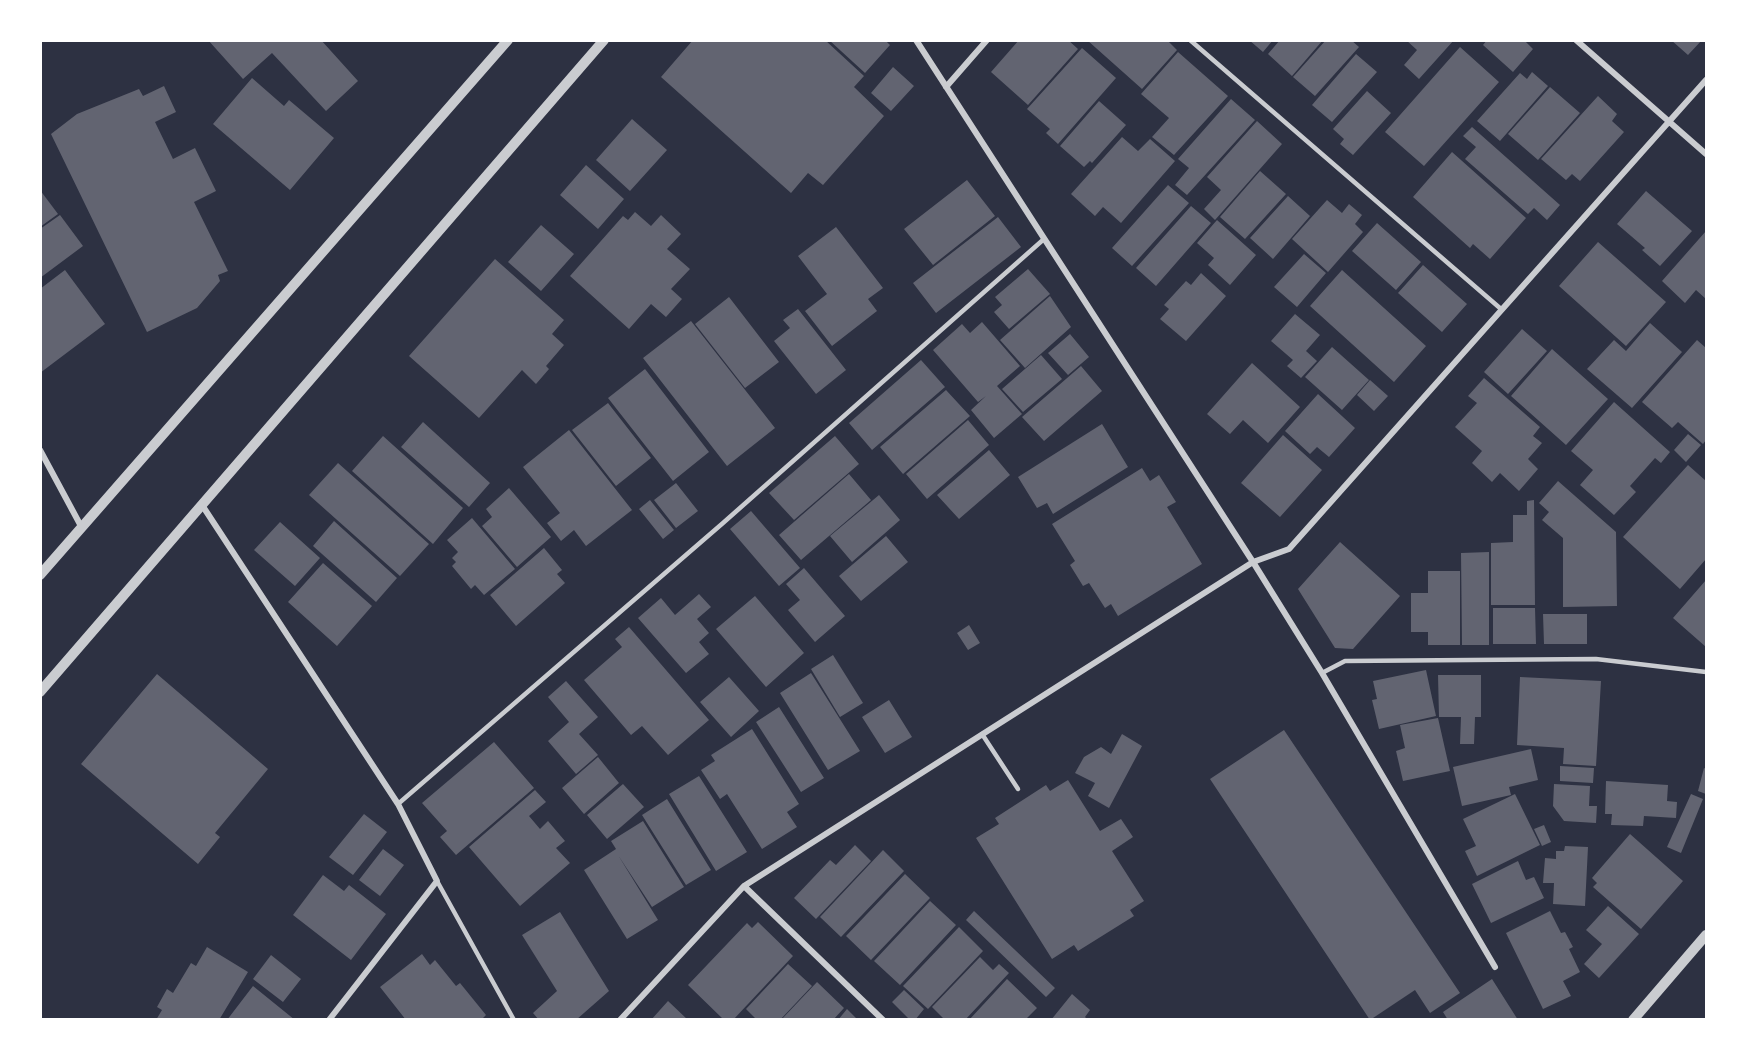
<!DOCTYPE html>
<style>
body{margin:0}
#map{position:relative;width:1747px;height:1060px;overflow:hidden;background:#2d3142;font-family:"Fira Sans",sans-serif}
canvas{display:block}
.frame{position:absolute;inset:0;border:42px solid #fff;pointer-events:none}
</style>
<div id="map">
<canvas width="1747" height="1060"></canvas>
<div class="frame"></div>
</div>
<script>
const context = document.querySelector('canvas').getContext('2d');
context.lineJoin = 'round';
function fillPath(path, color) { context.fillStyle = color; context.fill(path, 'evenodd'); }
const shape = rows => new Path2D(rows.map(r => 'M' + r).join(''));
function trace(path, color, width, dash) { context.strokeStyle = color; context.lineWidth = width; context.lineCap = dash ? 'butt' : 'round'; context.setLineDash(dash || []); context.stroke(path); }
fillPath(shape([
 [208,40,321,40,358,81,326,111,272,53,243,79],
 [693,40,825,40,864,76,854,87,884,116,823,185,808,173,791,193,661,77],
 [829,40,885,40,890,45,865,73],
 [1019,40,1068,40,1078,49,1028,105,991,72],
 [1087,40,1167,40,1177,50,1142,89],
 [1249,40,1273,40,1263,52],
 [1280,40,1323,40,1292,76,1268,54],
 [1326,40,1351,40,1359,47,1315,96,1293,77],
 [1406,40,1454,40,1419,79,1404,65,1417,50],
 [1487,40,1524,40,1533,49,1513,72,1483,45],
 [1671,40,1702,40,1688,55],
 [1460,47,1499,82,1424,166,1385,132],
 [1082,48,1116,78,1058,144,1046,133,1050,129,1027,109],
 [1178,52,1228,96,1174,155,1152,137,1169,118,1141,94],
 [1356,54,1377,72,1332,122,1312,105],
 [893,67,914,86,891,111,871,93],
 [1532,72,1548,86,1500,141,1477,121,1520,73,1527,79],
 [252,78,284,106,289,100,334,138,290,190,213,124],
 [164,86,176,112,155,122,173,159,195,148,216,191,194,202,228,271,218,275,220,281,197,308,147,332,51,134,77,114,139,89,143,96],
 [1550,87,1580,113,1538,160,1508,134],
 [1367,91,1391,113,1353,155,1340,144,1344,139,1333,129],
 [1598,96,1617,114,1612,121,1624,132,1580,181,1572,174,1566,180,1541,159],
 [1231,99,1255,120,1187,195,1175,185,1189,168,1178,159],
 [1099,101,1126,125,1092,163,1090,161,1084,167,1060,146],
 [632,119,667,150,630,191,596,160],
 [1257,121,1282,144,1215,220,1204,209,1221,190,1207,177],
 [1472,127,1560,205,1547,220,1534,208,1528,214,1465,159,1476,147,1463,136],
 [1122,137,1138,151,1150,139,1175,161,1121,223,1103,207,1095,216,1071,194],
 [1452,152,1526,218,1490,259,1473,244,1470,248,1413,197],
 [586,165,624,199,598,229,560,195],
 [1260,171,1286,194,1245,239,1220,217],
 [967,180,995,216,933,265,904,229],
 [1168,185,1189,203,1132,266,1112,248],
 [40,190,58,214,40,227],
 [1646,191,1692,231,1660,266,1642,250,1645,248,1617,224],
 [1288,196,1310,216,1273,259,1250,238],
 [1327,200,1342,213,1349,204,1362,215,1355,224,1363,232,1328,272,1292,239],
 [1191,206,1211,223,1156,286,1136,268],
 [635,212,651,226,661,215,681,234,667,249,690,269,671,289,682,299,666,317,651,304,629,329,570,276,623,216,628,220],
 [60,215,83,246,40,278,40,229],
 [998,217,1021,247,936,313,913,283],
 [1217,220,1256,255,1230,285,1208,265,1214,258,1197,243],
 [1377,223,1421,262,1396,290,1352,251],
 [541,225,574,254,541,291,508,262],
 [836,227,883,288,868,299,877,311,832,346,805,311,827,294,798,256],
 [1706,231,1706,299,1696,290,1685,303,1662,281],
 [1598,242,1666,302,1626,346,1559,286],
 [1304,254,1326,273,1297,307,1274,287],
 [495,259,564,320,552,334,564,345,546,366,549,369,536,384,522,370,479,418,409,356],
 [1423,265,1467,304,1442,332,1398,293],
 [1028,269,1050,294,1009,329,994,312,1002,305,995,297],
 [65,270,105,324,40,373,40,289],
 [1342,270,1426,346,1394,382,1310,306],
 [1201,273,1226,296,1186,341,1160,319,1169,309,1164,305,1186,281,1191,285],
 [1050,296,1071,327,1025,368,1000,340],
 [729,297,779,362,745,388,695,324],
 [798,309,846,370,816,394,774,341,790,328,783,320],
 [1295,314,1320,335,1306,351,1317,361,1301,378,1287,366,1293,360,1271,341],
 [691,321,775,428,727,466,643,358],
 [982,322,1020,366,997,386,1022,414,994,438,971,410,986,396,978,402,933,350,962,324,970,333],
 [1650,323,1682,352,1632,408,1587,369,1614,340,1626,351],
 [1522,329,1547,351,1508,394,1484,372],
 [1070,334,1089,357,1068,375,1048,353],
 [1697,340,1706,348,1706,440,1703,444,1678,422,1672,428,1642,402],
 [1332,347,1369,380,1342,410,1305,377],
 [1552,349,1608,399,1566,445,1511,396],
 [1041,355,1062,379,1023,412,1002,389],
 [921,360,945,387,872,450,849,423],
 [1252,363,1300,407,1268,443,1243,420,1230,434,1207,414],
 [1081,366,1102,391,1044,441,1022,417],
 [645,369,709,452,673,481,608,398],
 [1484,378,1540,427,1533,436,1542,443,1528,459,1538,469,1519,491,1500,473,1492,482,1472,463,1482,451,1455,427,1477,403,1468,396],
 [1370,380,1388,396,1374,411,1357,395],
 [946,390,970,416,903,474,880,447],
 [1318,394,1355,428,1329,457,1317,447,1310,454,1285,431],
 [1614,402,1670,452,1661,463,1655,458,1630,486,1636,492,1614,515,1580,485,1593,470,1571,451],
 [608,403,651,458,616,486,572,430],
 [968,420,989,445,927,499,906,474],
 [423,422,490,483,469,507,401,447],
 [1102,424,1128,467,1053,514,1047,503,1037,508,1018,477],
 [569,430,632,510,586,546,574,530,561,541,547,523,560,513,523,467],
 [1688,434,1701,445,1686,462,1674,450],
 [1283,435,1322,470,1280,517,1241,483],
 [383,436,463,508,433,544,352,471],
 [835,436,859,464,794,520,769,493],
 [989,450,1010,475,959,519,937,495],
 [338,463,429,544,400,576,309,495],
 [1688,465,1706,481,1706,559,1680,589,1623,537],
 [1142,468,1150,481,1159,475,1176,502,1167,507,1202,564,1118,616,1111,604,1105,608,1089,583,1083,586,1070,565,1075,561,1052,524],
 [849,474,871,500,801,560,779,535],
 [1558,481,1616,532,1617,606,1563,607,1563,538,1542,520,1549,512,1539,503],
 [676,483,698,511,676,528,654,500],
 [509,488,551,537,517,567,482,526,492,517,486,509],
 [879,495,900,520,852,562,830,536],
 [650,500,674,530,663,539,639,509],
 [1534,500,1535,605,1491,605,1491,543,1513,542,1513,515,1527,515,1527,501],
 [751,511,800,568,779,586,730,529],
 [472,518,515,569,484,595,475,585,471,589,452,566,456,562,452,558,458,552,447,540],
 [334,521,397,578,376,602,313,546],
 [280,522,320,558,295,586,254,550],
 [886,536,908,562,861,601,839,576],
 [1340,542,1400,596,1353,649,1335,648,1298,589],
 [544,548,562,570,557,574,565,583,516,626,490,595],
 [1489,552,1489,645,1462,645,1461,553],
 [323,563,372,606,337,646,288,602],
 [804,568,845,616,815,642,788,610,800,600,786,584],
 [1428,571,1460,571,1460,645,1428,645,1428,632,1411,632,1411,593,1428,593],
 [1706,580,1706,647,1673,618],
 [699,594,711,607,697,619,709,633,699,642,709,654,686,673,638,618,661,598,675,615],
 [755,596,804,653,766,687,716,629],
 [1493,608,1535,608,1536,644,1493,644],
 [1543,614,1587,614,1587,644,1544,644],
 [969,625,980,643,968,650,957,633],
 [629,627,709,720,668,755,642,726,631,735,584,680,622,647,615,639],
 [833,655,863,703,840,717,811,669],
 [1426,670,1436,716,1379,729,1372,700,1377,699,1373,681],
 [811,673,860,751,828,770,780,693],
 [157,674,268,769,215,833,220,837,198,864,81,764],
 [1438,675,1481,675,1481,717,1475,717,1474,744,1460,744,1461,717,1439,717],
 [729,677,759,711,731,737,700,702],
 [1520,677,1601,681,1596,766,1563,764,1564,748,1517,745],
 [566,681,598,717,579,734,598,755,576,774,548,741,569,722,548,697],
 [889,700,912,737,885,753,862,717],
 [779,707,824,778,801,792,756,722],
 [1438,718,1450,771,1403,781,1396,751,1405,748,1400,725],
 [752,729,799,804,787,812,797,827,762,849,727,794,720,799,701,770,715,761,711,755],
 [1284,730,1460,993,1430,1013,1415,990,1370,1020,1210,779],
 [1122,734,1142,746,1109,808,1088,796,1095,783,1075,773,1084,757,1101,747,1111,754],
 [494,742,534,788,456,855,440,837,447,831,422,803],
 [1531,749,1538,780,1509,787,1511,795,1462,806,1453,767],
 [598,757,619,783,584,814,562,788],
 [1560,766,1594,768,1593,783,1560,781],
 [1704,768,1706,769,1706,794,1698,791],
 [699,776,747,852,716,871,669,794],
 [1068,780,1100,831,1121,819,1133,837,1112,851,1144,901,1130,910,1134,916,1078,951,1074,945,1052,959,976,838,999,824,995,818,1046,785,1050,791],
 [1606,781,1668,785,1667,801,1677,802,1676,818,1644,816,1643,826,1611,825,1612,814,1605,814],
 [623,784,644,807,607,839,587,815],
 [1554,784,1590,786,1589,806,1597,806,1596,823,1564,821,1553,806],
 [535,790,546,802,529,816,540,829,548,821,565,841,556,848,570,863,520,906,469,847],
 [1515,794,1540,845,1477,876,1465,851,1476,846,1463,819],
 [1691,794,1703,799,1681,853,1667,847],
 [667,799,711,870,686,885,642,815],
 [364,814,387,832,353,875,329,857],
 [643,821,684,887,652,907,618,855,658,920,627,939,584,870,616,849,611,841],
 [1544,825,1551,842,1542,846,1534,829],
 [1630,834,1683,881,1641,929,1593,887,1597,883,1592,878],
 [855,845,871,861,816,919,794,898,830,860,836,865],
 [1565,846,1588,847,1585,906,1553,904,1554,883,1543,883,1545,858,1556,859,1556,851,1564,851],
 [383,849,404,865,380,896,359,880],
 [883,850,904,871,841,937,820,917],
 [1518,861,1526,880,1534,877,1544,898,1491,923,1472,884],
 [905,874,930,898,871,960,846,936],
 [323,875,344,891,349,885,386,914,351,960,293,915],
 [930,901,956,925,900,985,874,961],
 [1608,906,1639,934,1599,978,1584,964,1602,944,1586,930],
 [974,911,1055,988,1046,997,966,920],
 [1550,911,1561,933,1565,932,1573,947,1569,949,1580,972,1563,981,1571,996,1543,1009,1506,933],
 [560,912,609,991,576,1020,539,1020,533,1013,557,991,522,935],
 [758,922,793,956,733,1020,724,1020,688,985,747,923,752,928],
 [959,927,983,951,928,1009,903,986],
 [207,947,248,972,219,1020,156,1020,162,1010,157,1007,167,989,173,993,191,963,196,966],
 [422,954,430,965,435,960,456,986,460,983,486,1015,481,1020,406,1020,380,987],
 [271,955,301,979,283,1002,253,979],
 [980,957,993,970,999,964,1009,973,965,1020,945,1020,932,1007],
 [788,964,812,986,780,1020,757,1020,746,1009],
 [1007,979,1037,1008,1025,1020,969,1020],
 [1492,979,1518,1020,1448,1020,1443,1012],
 [817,982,844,1008,833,1020,781,1020],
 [253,986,295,1020,227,1020],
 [904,990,924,1009,915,1020,910,1020,892,1002],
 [1072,994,1090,1010,1085,1017,1088,1020,1051,1020],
 [668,1001,688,1020,651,1020],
 [847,1009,858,1020,838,1020]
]), '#626471');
trace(shape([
 [1190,40,1501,309],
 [1322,673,1345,661,1596,659,1706,672],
 [982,734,1018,789],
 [398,804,723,523,1044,239],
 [437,881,514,1020]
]), '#caccd0', 4.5);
trace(shape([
 [916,40,1253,562,1322,673,1495,967],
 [1576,40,1706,154],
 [946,87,987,40],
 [40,450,82,528],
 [202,505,398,804,437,881,329,1020],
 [744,886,883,1020],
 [620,1020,744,886,1253,562,1289,549,1706,80]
]), '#caccd0', 6);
trace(shape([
 [40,575,508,40],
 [40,692,604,40],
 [1633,1020,1706,935]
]), '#caccd0', 10);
</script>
